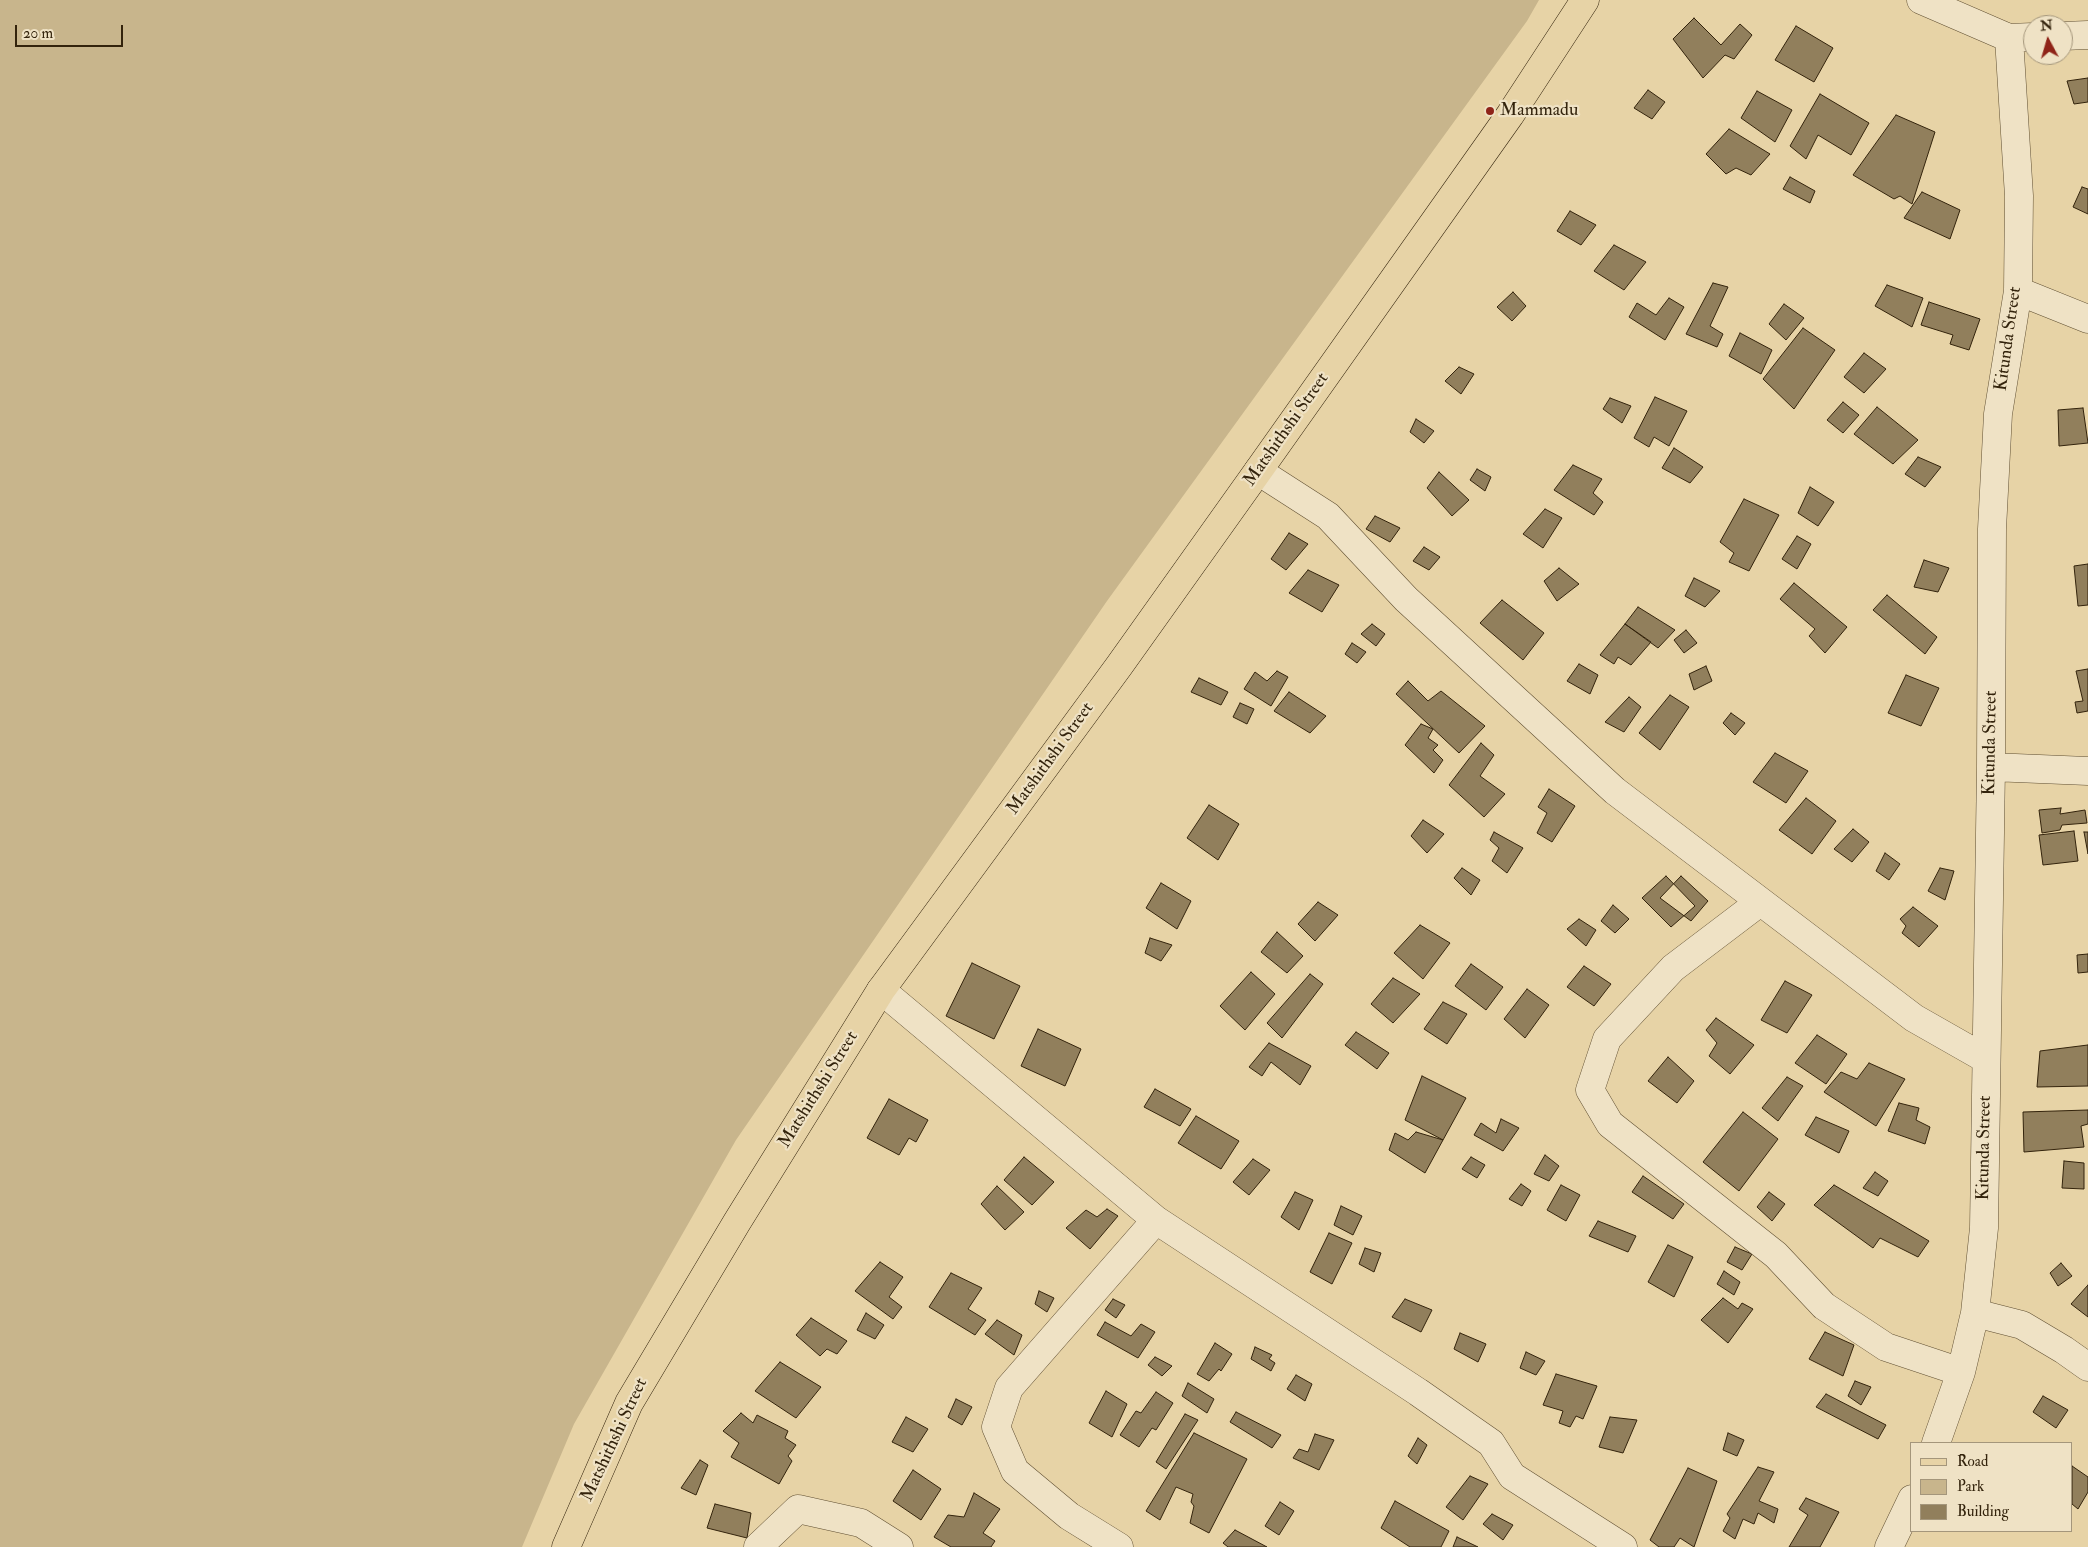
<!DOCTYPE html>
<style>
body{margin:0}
#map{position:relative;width:2088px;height:1547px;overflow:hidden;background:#e7d3a6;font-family:"IM FELL Double Pica",serif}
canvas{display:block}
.legend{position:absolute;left:1910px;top:1442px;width:162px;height:90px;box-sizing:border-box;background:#efe2c5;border:1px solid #a4967b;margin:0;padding:6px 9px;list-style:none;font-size:15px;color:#33230c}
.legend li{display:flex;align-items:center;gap:10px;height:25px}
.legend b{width:25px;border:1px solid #a4967b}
.north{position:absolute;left:2023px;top:15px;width:50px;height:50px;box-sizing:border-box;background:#efe2c5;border:1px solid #a4967b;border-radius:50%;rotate:354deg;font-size:14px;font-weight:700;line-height:20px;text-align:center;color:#33230c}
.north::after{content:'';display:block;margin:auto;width:18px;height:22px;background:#8f2418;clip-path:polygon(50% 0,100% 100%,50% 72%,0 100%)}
.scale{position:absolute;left:15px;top:25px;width:108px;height:22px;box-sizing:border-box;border:2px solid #33230c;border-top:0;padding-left:6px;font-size:15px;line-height:18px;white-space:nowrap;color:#33230c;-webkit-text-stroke:4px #efe2c5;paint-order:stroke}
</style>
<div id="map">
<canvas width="2088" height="1547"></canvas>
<ul class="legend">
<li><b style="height:6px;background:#e7d3a6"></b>Road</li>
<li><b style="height:14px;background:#c8b58c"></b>Park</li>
<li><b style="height:14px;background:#917f5c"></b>Building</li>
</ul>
<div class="north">N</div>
<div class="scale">20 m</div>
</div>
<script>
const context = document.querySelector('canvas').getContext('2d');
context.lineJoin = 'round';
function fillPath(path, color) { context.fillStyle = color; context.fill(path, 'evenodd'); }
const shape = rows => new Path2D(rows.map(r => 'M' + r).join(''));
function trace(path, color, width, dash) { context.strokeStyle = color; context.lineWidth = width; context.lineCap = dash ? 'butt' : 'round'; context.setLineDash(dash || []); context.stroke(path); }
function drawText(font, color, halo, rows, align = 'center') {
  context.font = font + ' "IM FELL Double Pica",serif'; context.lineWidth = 4.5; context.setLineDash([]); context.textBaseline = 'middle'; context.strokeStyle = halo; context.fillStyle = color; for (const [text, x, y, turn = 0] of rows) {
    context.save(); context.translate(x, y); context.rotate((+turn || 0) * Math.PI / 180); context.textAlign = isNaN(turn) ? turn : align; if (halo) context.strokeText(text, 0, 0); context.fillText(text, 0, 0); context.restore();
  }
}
fillPath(shape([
 [0,0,1539,0,1527,21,1107,601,736,1140,574,1424,522,1547,0,1547]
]), '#c8b58c');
const building = shape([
 [1694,18,1721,45,1740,24,1752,35,1734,59,1725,55,1703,78,1673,39,1694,18],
 [1796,26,1833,48,1814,82,1775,60,1796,26],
 [2088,78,2088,102,2074,104,2067,81,2088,78],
 [1648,90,1665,102,1652,119,1634,108,1648,90],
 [1757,91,1792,110,1775,142,1741,118,1757,91],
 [1820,94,1869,123,1851,155,1818,135,1806,159,1790,146,1820,94],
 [1896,115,1935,132,1912,204,1900,196,1894,199,1853,175,1896,115],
 [1729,129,1770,154,1751,175,1736,168,1726,174,1706,154,1729,129],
 [1790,177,1815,191,1810,203,1783,189,1790,177],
 [2082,187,2088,189,2088,214,2073,207,2082,187],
 [1922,192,1960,210,1950,239,1904,218,1922,192],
 [1570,211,1596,225,1581,245,1557,231,1570,211],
 [1614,245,1646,262,1624,290,1594,271,1614,245],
 [1713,283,1728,287,1710,326,1723,334,1717,347,1686,334,1713,283],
 [1887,285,1923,298,1912,327,1875,306,1887,285],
 [1513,292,1526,306,1512,321,1497,307,1513,292],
 [1669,298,1684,307,1665,340,1629,317,1637,303,1656,315,1669,298],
 [1929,302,1980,319,1969,350,1950,344,1953,335,1921,325,1929,302],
 [1784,304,1804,318,1786,340,1769,324,1784,304],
 [1803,328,1835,350,1794,409,1763,379,1803,328],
 [1740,333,1772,350,1761,374,1729,356,1740,333],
 [1864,353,1886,369,1864,393,1844,377,1864,353],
 [1459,367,1474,374,1461,394,1445,381,1459,367],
 [1655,397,1687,411,1669,446,1654,437,1649,447,1634,438,1655,397],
 [1610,398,1631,406,1622,423,1603,409,1610,398],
 [1843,402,1859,415,1843,433,1827,420,1843,402],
 [1877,407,1918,440,1893,464,1854,434,1877,407],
 [2083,408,2088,443,2059,446,2058,410,2083,408],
 [1416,419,1434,431,1424,443,1410,432,1416,419],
 [1674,448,1703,467,1690,483,1662,468,1674,448],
 [1918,457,1941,467,1925,487,1905,474,1918,457],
 [1573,465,1602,479,1593,493,1603,502,1594,515,1554,490,1573,465],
 [1477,469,1491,477,1485,491,1470,480,1477,469],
 [1439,472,1469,500,1452,516,1427,488,1439,472],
 [1810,487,1834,502,1818,526,1798,513,1810,487],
 [1744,499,1779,515,1749,571,1729,562,1734,553,1720,542,1744,499],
 [1545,509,1562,518,1543,548,1523,534,1545,509],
 [1375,516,1400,528,1390,542,1366,529,1375,516],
 [1289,533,1308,544,1286,570,1271,559,1289,533],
 [1797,536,1811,544,1797,569,1782,559,1797,536],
 [1424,547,1440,557,1429,570,1413,561,1424,547],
 [1924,560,1949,568,1938,592,1914,587,1924,560],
 [2088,564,2088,605,2078,606,2074,566,2088,564],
 [1559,568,1579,584,1557,601,1544,581,1559,568],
 [1308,570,1339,585,1322,612,1289,593,1308,570],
 [1694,578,1720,591,1705,607,1685,596,1694,578],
 [1794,583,1847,627,1825,653,1809,636,1815,629,1780,599,1794,583],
 [1887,595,1937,637,1925,654,1873,610,1887,595],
 [1502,600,1544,633,1523,660,1480,623,1502,600],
 [1638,607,1675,630,1658,648,1625,624,1638,607],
 [1372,624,1385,634,1376,646,1361,634,1372,624],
 [1625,624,1651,642,1631,665,1618,657,1614,664,1600,655,1625,624],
 [1686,630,1697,643,1684,653,1674,640,1686,630],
 [1352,643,1366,652,1357,663,1345,654,1352,643],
 [1579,664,1598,675,1590,694,1567,681,1579,664],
 [1706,666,1712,681,1694,690,1689,674,1706,666],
 [2088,669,2088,711,2077,713,2075,702,2083,701,2076,671,2088,669],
 [1277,671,1288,677,1271,706,1244,689,1255,672,1267,681,1277,671],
 [1906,675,1939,688,1921,726,1888,713,1906,675],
 [1199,678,1228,692,1221,705,1191,692,1199,678],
 [1408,681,1428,701,1441,691,1485,726,1459,753,1396,694,1408,681],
 [1289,692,1326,716,1310,733,1274,711,1289,692],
 [1670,695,1689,707,1660,750,1639,733,1670,695],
 [1629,697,1641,707,1624,732,1605,722,1629,697],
 [1240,703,1254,709,1247,724,1233,717,1240,703],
 [1731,713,1745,723,1735,735,1723,723,1731,713],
 [1421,724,1433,729,1428,738,1438,745,1433,750,1443,760,1434,773,1405,745,1421,724],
 [1481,743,1494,755,1480,776,1505,794,1484,817,1449,785,1481,743],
 [1775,753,1808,771,1786,803,1753,782,1775,753],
 [1549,789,1575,806,1552,842,1537,833,1547,813,1538,807,1549,789],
 [1806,798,1836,821,1812,854,1779,830,1806,798],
 [1209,805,1239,824,1218,860,1187,838,1209,805],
 [2061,808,2060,814,2085,810,2087,823,2062,825,2060,830,2042,833,2039,810,2061,808],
 [1423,820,1444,834,1427,853,1411,836,1423,820],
 [1853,829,1869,842,1852,862,1834,849,1853,829],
 [2074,831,2078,861,2043,865,2039,835,2074,831],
 [1494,832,1523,848,1507,873,1492,861,1499,848,1490,840,1494,832],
 [2084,832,2088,832,2088,854,2084,832],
 [1885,853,1900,864,1889,880,1876,871,1885,853],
 [1462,868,1480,880,1471,895,1454,878,1462,868],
 [1940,868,1954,871,1945,900,1928,891,1940,868],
 [1666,876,1695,906,1671,927,1642,898,1666,876],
 [1681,876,1708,901,1691,921,1660,898,1681,876],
 [1161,883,1191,901,1177,929,1146,908,1161,883],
 [1318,902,1338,915,1315,941,1298,924,1318,902],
 [1613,905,1629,919,1615,933,1601,921,1613,905],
 [1913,907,1938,926,1919,947,1902,933,1906,926,1900,919,1913,907],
 [1579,919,1596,930,1586,946,1567,929,1579,919],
 [1420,925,1450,943,1423,979,1394,953,1420,925],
 [1277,932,1303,956,1287,973,1261,952,1277,932],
 [1150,938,1172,945,1161,961,1145,953,1150,938],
 [2088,954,2088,972,2078,973,2077,955,2088,954],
 [972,963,1020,986,994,1039,946,1016,972,963],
 [1471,964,1503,987,1486,1010,1455,986,1471,964],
 [1584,966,1611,984,1594,1006,1567,987,1584,966],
 [1251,972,1275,994,1245,1030,1220,1006,1251,972],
 [1310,974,1323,984,1282,1038,1267,1023,1310,974],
 [1393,978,1420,994,1393,1023,1371,1004,1393,978],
 [1785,981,1812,995,1787,1033,1761,1020,1785,981],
 [1527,989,1549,1005,1525,1038,1504,1019,1527,989],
 [1443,1002,1467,1014,1447,1044,1424,1029,1443,1002],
 [1716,1018,1754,1045,1730,1074,1709,1056,1717,1043,1706,1030,1716,1018],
 [1038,1029,1081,1049,1065,1086,1021,1066,1038,1029],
 [1356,1032,1389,1053,1377,1069,1345,1045,1356,1032],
 [1817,1035,1847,1054,1826,1084,1795,1063,1817,1035],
 [1269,1043,1311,1066,1300,1085,1271,1062,1262,1076,1249,1067,1269,1043],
 [2088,1045,2088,1086,2037,1087,2040,1051,2088,1045],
 [1668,1057,1694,1081,1677,1103,1648,1081,1668,1057],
 [1869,1063,1905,1079,1876,1126,1824,1092,1841,1072,1857,1079,1869,1063],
 [1422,1076,1466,1098,1443,1140,1405,1120,1422,1076],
 [1787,1077,1803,1086,1778,1121,1762,1108,1787,1077],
 [1155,1089,1191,1109,1180,1126,1144,1107,1155,1089],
 [889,1099,928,1120,916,1142,909,1138,899,1155,867,1138,889,1099],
 [1899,1103,1919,1108,1916,1120,1930,1127,1925,1144,1888,1131,1899,1103],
 [2088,1110,2088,1124,2081,1126,2084,1147,2024,1152,2023,1112,2088,1110],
 [1743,1112,1778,1139,1739,1191,1703,1162,1743,1112],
 [1196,1116,1239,1141,1221,1169,1178,1143,1196,1116],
 [1816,1117,1849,1131,1839,1153,1805,1135,1816,1117],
 [1501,1119,1519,1128,1503,1151,1474,1135,1481,1123,1496,1133,1501,1119],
 [1416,1132,1443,1140,1425,1173,1389,1150,1395,1133,1408,1140,1416,1132],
 [1545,1155,1559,1166,1549,1181,1534,1174,1545,1155],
 [1024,1157,1054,1182,1032,1205,1004,1180,1024,1157],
 [1471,1157,1485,1165,1477,1178,1462,1169,1471,1157],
 [1253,1159,1270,1170,1249,1195,1233,1182,1253,1159],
 [2064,1161,2084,1163,2084,1189,2062,1188,2064,1161],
 [1875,1172,1888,1181,1878,1196,1863,1188,1875,1172],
 [1643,1176,1684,1204,1673,1219,1632,1192,1643,1176],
 [1521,1184,1531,1191,1522,1206,1509,1199,1521,1184],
 [1561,1185,1580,1195,1566,1221,1547,1210,1561,1185],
 [1834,1185,1929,1241,1918,1257,1880,1238,1873,1248,1814,1205,1834,1185],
 [997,1186,1024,1212,1005,1230,981,1204,997,1186],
 [1295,1192,1313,1200,1299,1230,1281,1217,1295,1192],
 [1769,1192,1785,1204,1772,1221,1757,1207,1769,1192],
 [1341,1206,1362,1216,1353,1235,1334,1225,1341,1206],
 [1107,1209,1118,1216,1090,1249,1066,1228,1086,1210,1097,1217,1107,1209],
 [1598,1221,1636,1236,1628,1252,1589,1236,1598,1221],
 [1329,1233,1352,1243,1332,1284,1310,1272,1329,1233],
 [1668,1245,1693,1257,1674,1297,1648,1282,1668,1245],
 [1735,1247,1752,1254,1742,1270,1727,1262,1735,1247],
 [1365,1248,1381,1253,1374,1272,1359,1264,1365,1248],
 [880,1262,903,1277,889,1297,902,1307,893,1319,855,1291,880,1262],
 [2061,1263,2072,1276,2058,1286,2050,1273,2061,1263],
 [1724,1271,1740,1282,1734,1295,1717,1284,1724,1271],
 [951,1273,982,1288,968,1309,986,1320,975,1335,929,1307,951,1273],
 [2088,1285,2088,1317,2071,1304,2088,1285],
 [1039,1291,1054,1298,1047,1312,1035,1304,1039,1291],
 [1723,1298,1738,1309,1742,1303,1753,1309,1728,1343,1701,1320,1723,1298],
 [1113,1299,1125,1305,1116,1318,1105,1310,1113,1299],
 [1405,1299,1432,1310,1421,1332,1392,1317,1405,1299],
 [866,1313,884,1325,875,1339,857,1330,866,1313],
 [811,1318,847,1341,837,1354,827,1349,820,1356,796,1335,811,1318],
 [997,1320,1022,1335,1014,1355,985,1334,997,1320],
 [1105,1322,1131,1336,1141,1324,1155,1332,1138,1358,1097,1335,1105,1322],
 [1825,1332,1854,1345,1843,1376,1809,1359,1825,1332],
 [1460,1333,1486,1344,1478,1362,1454,1349,1460,1333],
 [1215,1343,1232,1354,1221,1371,1219,1369,1209,1381,1197,1374,1215,1343],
 [1255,1347,1272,1355,1269,1359,1275,1363,1271,1371,1251,1359,1255,1347],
 [1526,1352,1545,1361,1536,1375,1520,1368,1526,1352],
 [1155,1357,1172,1366,1162,1376,1148,1365,1155,1357],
 [780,1362,821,1387,796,1418,755,1391,780,1362],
 [1556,1374,1597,1386,1583,1419,1576,1416,1570,1427,1559,1423,1563,1411,1543,1405,1556,1374],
 [1296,1375,1312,1384,1305,1401,1287,1389,1296,1375],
 [1855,1381,1871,1387,1861,1405,1848,1396,1855,1381],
 [1188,1383,1214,1399,1207,1413,1182,1396,1188,1383],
 [1106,1391,1127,1404,1112,1437,1089,1423,1106,1391],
 [1156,1392,1173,1403,1156,1430,1152,1428,1139,1447,1120,1435,1136,1411,1141,1413,1156,1392],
 [1826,1394,1886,1425,1878,1439,1816,1407,1826,1394],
 [2043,1396,2068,1410,2056,1428,2033,1412,2043,1396],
 [956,1399,972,1407,962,1425,948,1417,956,1399],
 [1236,1412,1281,1435,1272,1448,1230,1422,1236,1412],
 [741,1413,753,1423,757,1415,788,1431,785,1438,796,1445,788,1456,792,1461,779,1484,731,1457,739,1443,723,1431,741,1413],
 [1185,1414,1198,1420,1166,1469,1156,1462,1185,1414],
 [906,1417,928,1429,913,1452,892,1442,906,1417],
 [1610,1417,1637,1420,1623,1453,1599,1447,1610,1417],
 [1194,1433,1247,1459,1209,1533,1190,1523,1194,1506,1191,1502,1193,1494,1176,1487,1160,1520,1146,1511,1194,1433],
 [1728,1433,1744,1440,1737,1456,1723,1450,1728,1433],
 [1315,1434,1334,1440,1319,1470,1293,1458,1299,1449,1308,1452,1315,1434],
 [1418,1438,1427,1445,1417,1464,1408,1456,1418,1438],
 [700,1460,708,1465,696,1495,681,1488,700,1460],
 [2072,1466,2088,1477,2088,1492,2078,1509,2072,1504,2072,1466],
 [1758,1467,1774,1472,1759,1501,1778,1509,1774,1523,1758,1513,1754,1524,1743,1519,1735,1539,1723,1531,1730,1518,1727,1514,1758,1467],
 [1688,1468,1717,1481,1694,1547,1680,1538,1674,1547,1659,1547,1650,1540,1688,1468],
 [913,1470,941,1489,921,1520,893,1501,913,1470],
 [1470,1476,1488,1484,1463,1520,1446,1507,1470,1476],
 [974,1493,1000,1509,983,1533,995,1541,991,1547,951,1547,934,1537,948,1515,964,1517,974,1493],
 [1806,1498,1839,1512,1820,1547,1789,1547,1808,1515,1799,1509,1806,1498],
 [1395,1501,1449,1531,1441,1547,1410,1547,1381,1528,1395,1501],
 [1280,1502,1294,1511,1279,1535,1265,1526,1280,1502],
 [715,1504,751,1513,747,1538,707,1528,715,1504],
 [1492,1514,1513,1525,1503,1540,1483,1524,1492,1514],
 [1235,1530,1267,1547,1228,1547,1223,1543,1235,1530],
 [1457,1537,1478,1547,1453,1547,1457,1537]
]);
fillPath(building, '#917f5c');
trace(building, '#33230c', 1);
const minor = shape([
 [1921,0,2009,38,2033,37],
 [2063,36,2088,35],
 [2018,291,2088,319],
 [1258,471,1328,516,1406,599,1615,791,1914,1018,1986,1059],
 [1991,767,2088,771],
 [1760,902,1673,968,1607,1039,1590,1090,1610,1124,1776,1255,1824,1306,1886,1347,1961,1372],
 [881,990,1156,1220,1418,1392,1491,1443,1512,1476,1623,1547],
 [1975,1313,2022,1325,2064,1350,2088,1367],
 [1936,1443,1961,1372,1975,1313,1984,1228,1991,767,1992,529,1998,414,2018,291,2019,196,2009,38],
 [758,1547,798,1509,861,1523,899,1547],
 [1119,1547,1069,1516,1015,1471,996,1427,1009,1388,1156,1220],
 [1889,1547,1912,1499]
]);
const major = shape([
 [566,1547,629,1403,737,1222,881,990,1119,666,1258,471,1510,115,1585,0]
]);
trace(minor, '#604f32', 29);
trace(major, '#33230c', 29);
trace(minor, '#efe2c5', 28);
trace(major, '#e7d3a6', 28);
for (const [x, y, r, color] of [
 [1490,111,5,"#8f2418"]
]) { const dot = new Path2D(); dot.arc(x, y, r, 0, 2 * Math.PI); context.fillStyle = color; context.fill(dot); trace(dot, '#efe2c5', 2); }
drawText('18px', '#33230c', '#efe2c5', [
 ["Mammadu",1500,111]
], 'left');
drawText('18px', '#33230c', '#efe2c5', [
 ["Kitunda Street",2009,339,-82],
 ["Matshithshi Street",1287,430,-55],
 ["Kitunda Street",1991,743,-89],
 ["Matshithshi Street",1051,759,-54],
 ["Matshithshi Street",819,1090,-58],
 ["Kitunda Street",1985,1148,-89],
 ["Matshithshi Street",615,1440,-65]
]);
</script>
